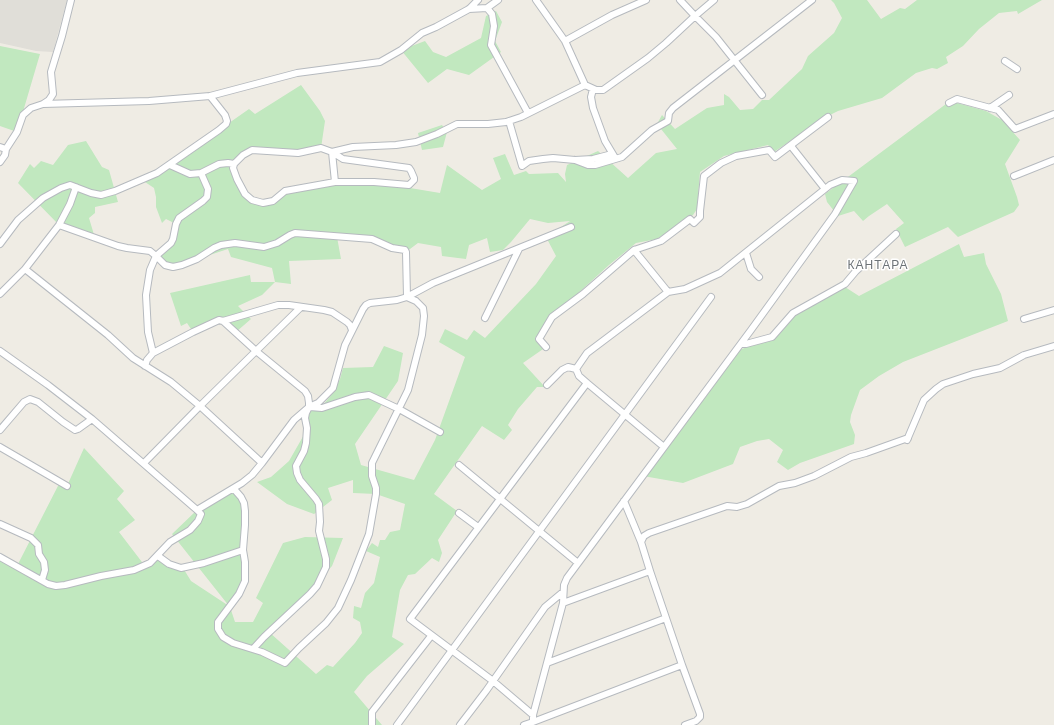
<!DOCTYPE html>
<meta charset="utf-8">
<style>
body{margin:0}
canvas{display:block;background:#efece4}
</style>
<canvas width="1054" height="725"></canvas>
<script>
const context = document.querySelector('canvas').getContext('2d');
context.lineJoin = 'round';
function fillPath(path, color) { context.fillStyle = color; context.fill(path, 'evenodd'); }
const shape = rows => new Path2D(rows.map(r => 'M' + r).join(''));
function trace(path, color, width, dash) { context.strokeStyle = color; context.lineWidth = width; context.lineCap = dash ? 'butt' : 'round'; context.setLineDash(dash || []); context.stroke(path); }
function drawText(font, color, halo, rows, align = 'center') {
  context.font = font + ' Helvetica,sans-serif'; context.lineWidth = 3; context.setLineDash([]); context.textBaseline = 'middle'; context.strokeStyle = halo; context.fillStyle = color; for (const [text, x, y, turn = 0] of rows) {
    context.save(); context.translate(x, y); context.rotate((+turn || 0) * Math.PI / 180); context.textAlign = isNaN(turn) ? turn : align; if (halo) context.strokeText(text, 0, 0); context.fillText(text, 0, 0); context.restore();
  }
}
fillPath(shape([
 [0,0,67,0,53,52,36,51,0,43]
]), '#e0ded8');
fillPath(shape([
 [831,0,867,0,881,19,900,8,905,9,917,0,1042,0,1018,14,1017,11,999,13,979,29,963,46,946,57,948,63,937,69,932,68,916,73,882,98,838,111,822,119,774,152,768,145,724,156,700,172,697,209,693,215,657,239,636,243,609,265,552,317,535,338,546,347,523,363,545,387,537,387,518,409,508,425,512,430,504,440,482,426,434,494,457,511,438,540,442,553,439,562,432,558,415,574,408,575,400,590,392,637,404,644,367,676,354,692,382,725,0,725,0,556,18,564,60,482,67,486,84,448,124,491,117,499,135,520,119,532,145,566,156,558,183,568,191,581,229,606,172,534,197,510,234,489,244,503,245,581,230,607,235,622,253,622,263,603,256,598,283,543,305,537,343,538,332,566,322,577,317,586,269,632,316,674,327,665,333,667,355,643,362,633,360,622,353,618,354,606,361,608,365,593,374,583,380,557,366,551,372,543,378,547,380,540,385,540,390,532,400,530,405,504,376,494,353,493,353,480,328,488,332,500,314,514,287,504,257,482,271,477,289,461,309,426,309,407,322,406,333,393,340,379,343,368,373,367,384,346,403,353,398,381,355,444,361,465,414,480,435,440,465,357,439,342,445,329,467,340,474,330,485,338,536,284,556,256,546,237,570,221,548,223,530,219,511,242,503,250,490,252,487,238,469,245,466,259,442,256,441,247,418,243,406,252,381,243,337,237,341,259,289,261,291,284,275,282,262,295,238,306,251,319,236,332,223,321,193,332,187,323,181,326,170,293,250,275,251,282,275,282,272,268,231,257,228,249,173,267,156,256,171,243,176,224,166,219,162,223,156,207,156,197,154,188,142,180,219,130,249,109,255,114,301,85,320,111,325,121,321,148,298,153,256,149,234,164,245,194,263,203,279,195,317,186,374,182,440,193,447,165,482,190,501,179,493,158,505,154,514,175,526,171,529,174,558,173,566,182,565,174,567,165,598,151,628,178,656,153,677,149,657,124,662,115,675,129,707,108,724,105,724,94,729,97,740,110,753,109,762,100,769,100,802,69,808,56,834,33,842,18,834,3],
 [496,11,502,22,495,41,501,52,469,75,447,69,428,83,401,50,425,41,433,52,446,57,481,38,486,16],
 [0,46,40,54,17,132,0,126],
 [950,101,986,111,1002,120,1020,140,1005,164,1017,197,1019,205,1014,212,958,237,948,227,905,247,896,229,904,223,887,204,869,216,863,221,854,211,838,216,827,202,825,194],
 [442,125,447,132,443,147,422,150,418,133],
 [86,141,102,167,109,170,118,202,95,207,95,213,89,218,95,238,59,225,18,183,30,164,34,168,41,161,53,165,68,145],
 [959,244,964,257,984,253,986,264,1001,294,1008,321,903,362,879,376,860,390,851,415,850,422,855,435,854,444,800,463,788,470,777,462,783,450,769,439,757,441,740,447,733,464,683,483,643,476,737,351,772,337,796,313,845,287,859,296]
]), '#c1e8bf');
const street = shape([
 [714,0,695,16,716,37,762,95],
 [487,8,498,0],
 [469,9,487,8,492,14,494,26,491,45,528,113],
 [565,41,612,15,646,0],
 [1005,61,1017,69],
 [585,85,596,90,603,90,648,58,666,43,695,16,680,0],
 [593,89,591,97,593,108,605,141,614,156],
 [210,96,297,73,380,62,401,50,422,33,436,27,469,9,478,0],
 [949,103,957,99,998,110,1015,129,1054,114],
 [990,108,1009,95],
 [509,121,522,166,529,161,543,159,553,158,575,160,593,159,612,154],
 [791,146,825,189],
 [0,147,6,149,5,155,0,162],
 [6,149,17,132,23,115,31,108,43,104,49,100,53,94,51,72,62,36,71,0],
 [575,160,588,165,595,165,622,157,652,130,668,121,669,113,673,108,812,0],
 [170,165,190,174,201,173,208,189,207,197,203,201,179,218,176,224,173,239,171,243,156,256,165,265,173,267,182,265,197,259,214,248,221,245,235,243,264,247,277,243,290,235,295,233,372,239,392,248,405,250,406,252,407,297],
 [201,173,219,164,228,163,234,164,233,168,237,179,245,194,252,200,263,203,273,201,285,191,335,182,332,152,321,148,298,153,252,150,243,155,234,164],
 [1014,176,1054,160],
 [335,182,374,182,409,185,414,180,414,178,411,171,409,168,343,159,332,152,353,147,396,145,416,142,437,134,457,124,488,124,506,122,521,117,585,85,565,41,536,0],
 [59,225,118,246,127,248,150,251,156,256,150,270,146,295,148,332,153,353,147,360,145,366],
 [0,244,18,220,43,198,61,188,70,185,91,193,101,195,115,191,157,173,219,130,226,124,227,121,225,115,210,96,149,101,43,104],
 [634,250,668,292],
 [746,253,751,269,759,277],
 [25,269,59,225,70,204,76,187],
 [0,294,25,269,108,335,133,358,171,382,200,406,144,463],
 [485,318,519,249],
 [1024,319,1054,310],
 [223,321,278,305,289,305,324,310,332,312,347,322,350,325,352,330],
 [741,344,746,344,772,337,793,313,845,284,856,271,896,234],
 [546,347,539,339,552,317,583,294,634,250,661,241,690,219,694,223,700,217,700,211,704,176,721,163,736,156,769,150,775,157,828,117],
 [0,351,48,385,92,419,78,429,75,430,63,422,38,402,30,399,24,402,0,430],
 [153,353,193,332,219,320,223,321,256,351,200,406,262,463,252,475,242,483,197,510],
 [576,369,579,376,587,383,664,447],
 [547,385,562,370,568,367,576,369,587,353,668,292,685,289,720,273,830,185,842,180,854,181,835,214,751,330,567,578,564,585,563,603],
 [310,407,322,408,355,397,369,395,399,409,440,432],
 [907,440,924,400,936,389,943,384,973,374,1000,368,1024,355,1054,346],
 [0,447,67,486],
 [262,463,294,420,309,407,309,403,308,396,305,391,256,351,301,307],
 [459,465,578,563],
 [234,489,241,497,244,503,245,511,245,525,243,550,245,562,245,581,239,594,218,622,218,629,223,637,233,643,262,652,285,663,299,648,326,623,338,608,351,580,369,534,376,494,376,488,372,476,372,463,408,390,422,335,424,316,423,308,416,301,407,297],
 [624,501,641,542],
 [459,513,478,527],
 [0,524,31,538,38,545,39,554,44,562,45,570,42,580],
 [158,556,169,564,181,568,204,563,243,550],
 [0,557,48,584,56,586,65,585,101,576,134,570,150,563,170,542,190,530,198,521,201,514,197,510,92,419],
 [253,649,264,637,310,594,317,586,326,567,326,559,319,531,320,522,319,504,316,499,300,480,297,473,296,466,304,451,306,443,307,428,305,418,306,413,309,407,318,403,333,388,345,345,363,309,366,305,370,303,397,300,407,297,433,283,571,227],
 [547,663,666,618],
 [682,665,700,714,700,717,696,721,685,725],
 [533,715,493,681,410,619,587,383],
 [533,722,682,665,650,571],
 [372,725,372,712,431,636],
 [397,725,711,297],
 [460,725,486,691,545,607,563,592],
 [524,725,533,722,533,715,563,603,650,571,641,542,644,536,649,533,727,506,737,507,747,504,779,486,795,483,814,476,851,457,866,453,908,438]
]);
trace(street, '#b6babf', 8);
trace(street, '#fff', 6);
context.letterSpacing = '1px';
drawText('12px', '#6d7377', '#fff', [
 ["КАНТАРА",878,266]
]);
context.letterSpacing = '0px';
</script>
